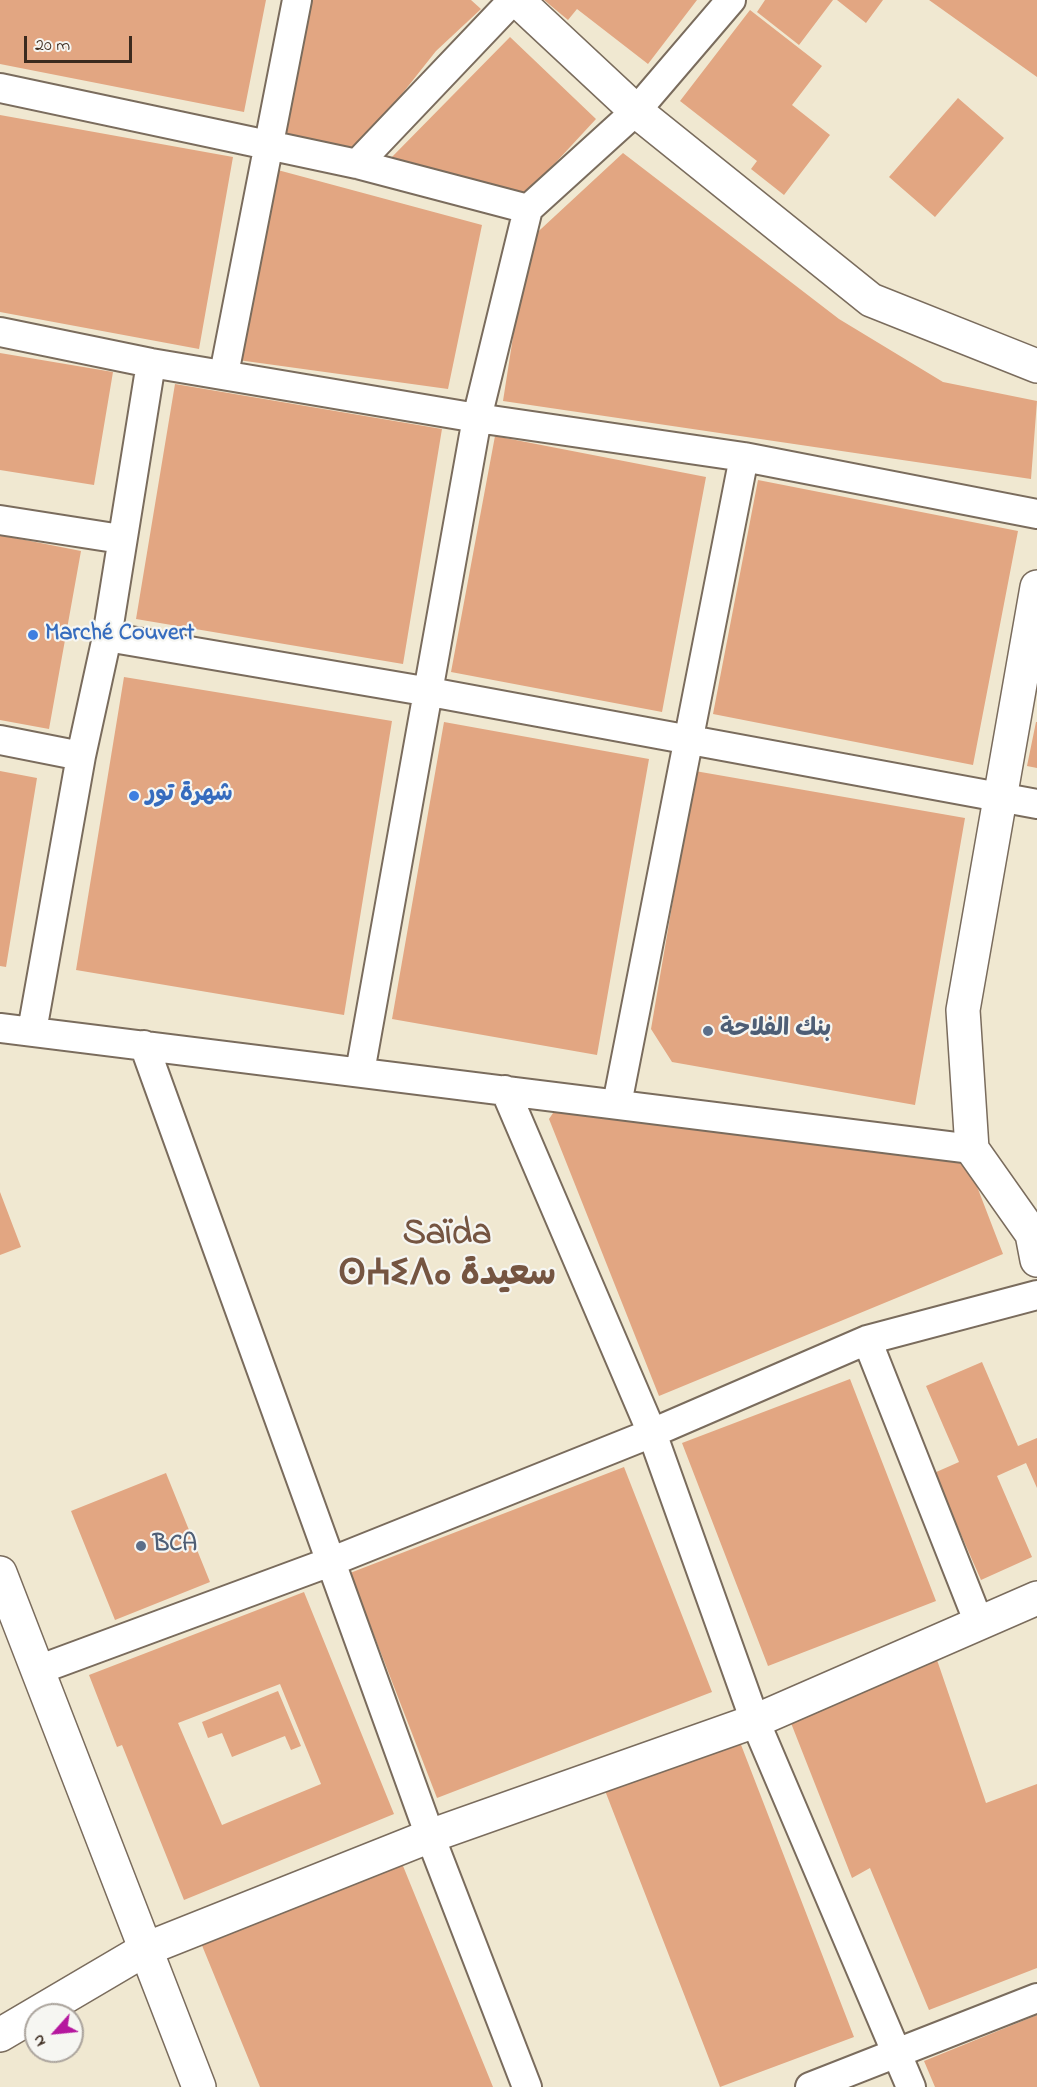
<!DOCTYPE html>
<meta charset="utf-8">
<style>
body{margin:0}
#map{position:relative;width:1037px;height:2087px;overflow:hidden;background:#f0e8d1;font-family:"Indie Flower",sans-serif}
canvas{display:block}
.north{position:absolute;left:24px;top:2003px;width:60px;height:60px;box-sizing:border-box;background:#f6f6f2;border:2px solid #aba49d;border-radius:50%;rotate:243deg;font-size:16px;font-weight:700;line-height:24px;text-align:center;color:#3b2a1e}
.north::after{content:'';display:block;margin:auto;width:21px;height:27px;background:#b5179e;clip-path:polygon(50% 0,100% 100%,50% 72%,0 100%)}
.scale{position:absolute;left:24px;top:36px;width:108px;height:27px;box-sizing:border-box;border:3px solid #3b2a1e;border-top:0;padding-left:8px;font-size:18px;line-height:21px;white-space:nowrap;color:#3b2a1e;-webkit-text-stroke:4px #f6f6f2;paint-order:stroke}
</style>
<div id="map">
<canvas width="1037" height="2087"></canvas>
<div class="north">N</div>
<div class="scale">20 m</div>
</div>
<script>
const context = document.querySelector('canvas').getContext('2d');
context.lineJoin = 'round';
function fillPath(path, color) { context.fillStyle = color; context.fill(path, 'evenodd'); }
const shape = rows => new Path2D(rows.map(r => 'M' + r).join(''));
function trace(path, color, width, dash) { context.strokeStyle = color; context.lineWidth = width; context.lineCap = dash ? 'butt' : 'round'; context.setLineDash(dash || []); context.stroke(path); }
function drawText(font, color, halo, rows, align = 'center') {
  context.font = font + ' "Indie Flower","Playpen Sans Arabic","Noto Sans Tifinagh",sans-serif'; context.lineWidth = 4.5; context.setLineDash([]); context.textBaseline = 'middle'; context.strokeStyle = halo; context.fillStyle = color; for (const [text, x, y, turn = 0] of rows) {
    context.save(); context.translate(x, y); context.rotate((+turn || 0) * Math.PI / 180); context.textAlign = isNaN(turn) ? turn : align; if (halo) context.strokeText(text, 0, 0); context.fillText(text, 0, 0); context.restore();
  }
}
fillPath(shape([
 [0,0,266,0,244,112,0,64],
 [310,0,471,0,481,9,436,51,356,152,283,135],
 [544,0,697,0,648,64,577,9,568,20],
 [765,0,833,0,799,45,757,12],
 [837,0,883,0,866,23],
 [929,0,1037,0,1037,77],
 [750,10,822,66,792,105,830,135,784,195,751,169,757,161,680,101],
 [510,37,596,119,521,200,389,160],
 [958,98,1004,138,935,217,889,177],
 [0,115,233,157,199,349,0,312],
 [623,153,839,319,943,382,1037,401,1031,479,503,401,528,241],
 [274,169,482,225,448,389,238,360],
 [0,353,113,372,94,485,0,470],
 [175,384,442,429,403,664,136,619],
 [495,436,706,477,662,712,451,672],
 [758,480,1018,531,973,765,713,714],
 [0,535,81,551,49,729,0,720],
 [124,677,392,721,344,1015,76,970],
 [444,722,649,759,597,1055,392,1019],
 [1036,722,1037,722,1037,768,1027,766],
 [0,771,37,778,6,967,0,966],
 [695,771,965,818,915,1105,672,1062,651,1029],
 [555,1110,968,1163,1003,1254,659,1396,549,1119],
 [0,1192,21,1247,0,1255],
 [982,1362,1018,1446,1037,1438,1037,1488,1026,1463,997,1476,1032,1557,981,1580,934,1473,959,1462,926,1386],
 [850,1379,936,1601,768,1666,682,1443],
 [624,1467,712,1692,437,1798,350,1573],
 [166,1473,210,1582,115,1620,71,1511],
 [304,1592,394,1814,184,1900,122,1745,117,1747,89,1675],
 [280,1684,321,1784,222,1825,178,1723],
 [936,1657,986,1803,1037,1784,1037,1968,929,2010,870,1868,852,1878,789,1718],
 [278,1691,301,1746,291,1750,285,1736,232,1757,222,1733,208,1738,202,1722],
 [738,1737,854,2037,720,2087,604,1788],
 [401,1861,493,2087,260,2087,201,1943],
 [1037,2015,1037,2087,935,2087,924,2061]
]), '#e2a682');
const street = shape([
 [0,88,357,164,528,209],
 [357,164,513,0],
 [0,332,151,363,477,418,744,457,1037,514],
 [224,374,297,0],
 [0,520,121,539],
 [107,637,430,692,1037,804],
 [0,740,81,756],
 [0,1028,972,1149],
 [32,1031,81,756,107,637,151,363],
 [144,1045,430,1836,527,2087],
 [360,1072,477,418,528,209,636,111,731,0],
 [505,1090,652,1433,755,1721,911,2087],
 [617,1104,744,457],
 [867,1340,979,1623],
 [38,1670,330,1562,652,1433,867,1340,1037,1295],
 [810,2087,1037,1998]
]);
const secondary = shape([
 [517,0,636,111,871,300,1037,366],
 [1037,587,963,1010,972,1149,1032,1234,1037,1260],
 [0,2035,146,1949,430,1836,755,1721,1037,1598]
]);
const primary = shape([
 [0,1573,199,2087]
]);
trace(street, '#7a6c5d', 32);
trace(secondary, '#7a6c5d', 36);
trace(primary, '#7a6c5d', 36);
trace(street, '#fff', 28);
trace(secondary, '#fff', 33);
trace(primary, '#fff', 33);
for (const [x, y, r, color] of [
 [33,635,6,"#3f7fe0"],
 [134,796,6,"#3f7fe0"],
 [708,1031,6,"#5c6f8a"],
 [141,1546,6,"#5c6f8a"]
]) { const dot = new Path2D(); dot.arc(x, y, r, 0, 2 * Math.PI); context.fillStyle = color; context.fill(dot); trace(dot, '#f6f6f2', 2); }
drawText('bold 24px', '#366cbe', '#f6f6f2', [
 ["Marché Couvert",45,635],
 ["شهرة تور",146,796]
], 'left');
drawText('bold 24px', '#4e5e75', '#f6f6f2', [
 ["بنك الفلاحة",720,1031],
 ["BCA",153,1546]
], 'left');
drawText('bold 36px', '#755541', '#f6f6f2', [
 ["Saïda",447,1237],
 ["ⵙⵄⵉⴷⴰ سعيدة",447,1278]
]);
</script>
